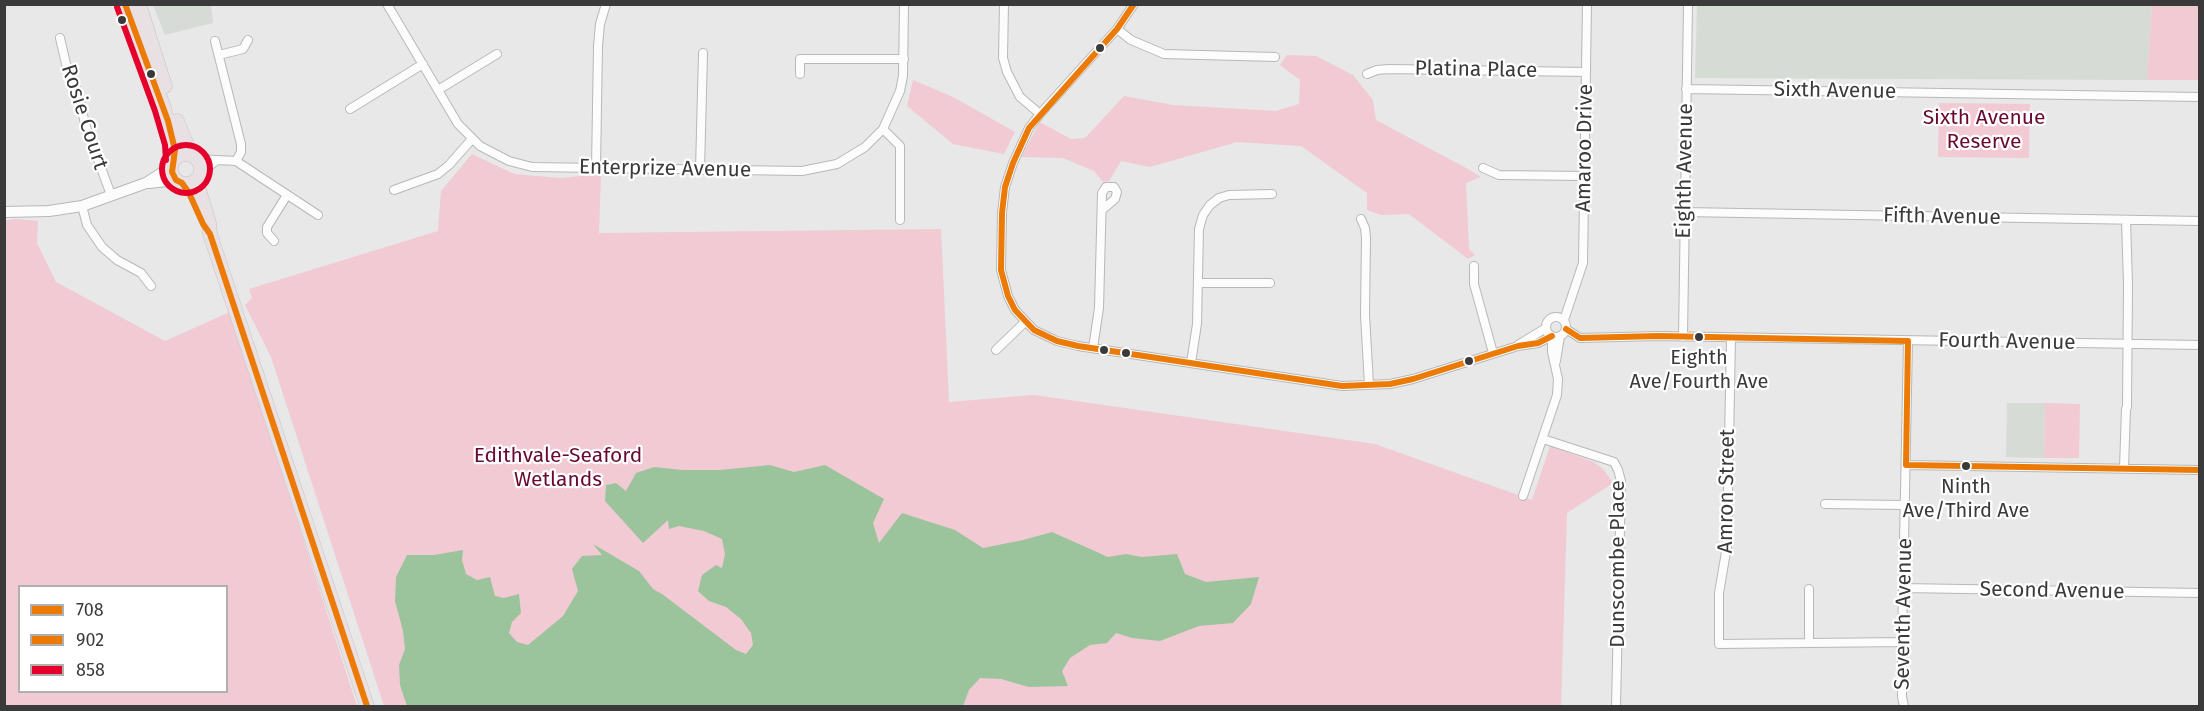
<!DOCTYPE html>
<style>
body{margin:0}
#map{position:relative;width:2204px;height:711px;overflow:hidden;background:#e7e8e7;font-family:"Fira Sans",sans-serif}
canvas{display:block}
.frame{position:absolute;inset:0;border:6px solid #393a39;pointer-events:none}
.legend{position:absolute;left:18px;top:585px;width:210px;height:108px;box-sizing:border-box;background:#fff;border:2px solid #b0b0b0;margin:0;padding:8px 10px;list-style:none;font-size:18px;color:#393a39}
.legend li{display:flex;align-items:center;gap:12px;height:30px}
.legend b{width:30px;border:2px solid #b0b0b0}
</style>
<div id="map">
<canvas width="2204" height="711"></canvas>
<div class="frame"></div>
<ul class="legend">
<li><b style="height:8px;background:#eb7b06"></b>708</li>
<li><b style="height:8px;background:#eb7b06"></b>902</li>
<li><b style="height:8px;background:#e4002b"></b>858</li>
</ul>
</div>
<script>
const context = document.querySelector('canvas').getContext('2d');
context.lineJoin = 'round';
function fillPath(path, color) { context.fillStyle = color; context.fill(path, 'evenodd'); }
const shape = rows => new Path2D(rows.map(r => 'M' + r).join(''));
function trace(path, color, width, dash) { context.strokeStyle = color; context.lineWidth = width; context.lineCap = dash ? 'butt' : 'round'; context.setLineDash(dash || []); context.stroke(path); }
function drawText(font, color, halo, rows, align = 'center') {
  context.font = font + ' "Fira Sans",sans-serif'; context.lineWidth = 4.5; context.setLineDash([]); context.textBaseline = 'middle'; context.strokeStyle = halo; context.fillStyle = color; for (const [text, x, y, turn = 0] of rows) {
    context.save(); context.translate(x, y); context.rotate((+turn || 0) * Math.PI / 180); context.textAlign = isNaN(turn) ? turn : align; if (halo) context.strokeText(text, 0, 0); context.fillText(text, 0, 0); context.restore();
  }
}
fillPath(shape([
 [153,5,211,5,213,23,165,35],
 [1697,5,2152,5,2147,80,1695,78],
 [2007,403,2045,403,2044,458,2006,457]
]), '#d6dbd6');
fillPath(shape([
 [2152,5,2199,5,2199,80,2147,80],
 [1287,55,1316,56,1353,75,1373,100,1376,120,1468,169,1481,177,1466,183,1469,249,1475,255,1468,259,1409,214,1381,215,1367,210,1367,193,1301,146,1237,142,1150,167,1121,161,1109,181,1103,182,1094,171,1063,158,1021,157,1040,122,1071,139,1085,138,1124,96,1173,105,1276,111,1299,104,1300,80,1280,65],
 [913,80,953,97,1015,132,1004,154,953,144,907,106],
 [1939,103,2030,104,2029,158,1938,157],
 [472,154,514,174,561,178,601,174,599,233,941,229,949,402,1034,395,1375,444,1532,500,1550,446,1594,462,1604,470,1613,483,1567,513,1561,706,384,706,271,357,245,305,252,298,249,289,438,231,441,191],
 [15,219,38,221,37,243,56,282,165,341,230,312,357,706,5,706,4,221],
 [20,586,226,586,226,692,20,692],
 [2045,403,2080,404,2079,458,2044,458]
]), '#f1cad3');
fillPath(shape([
 [770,465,794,472,825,465,884,499,873,523,879,543,902,513,955,530,983,548,1023,540,1052,532,1108,557,1126,554,1142,557,1177,554,1185,574,1206,582,1259,577,1251,604,1233,623,1199,626,1160,641,1132,638,1116,633,1107,643,1090,645,1070,658,1062,671,1068,686,1029,687,1001,679,980,678,969,690,963,706,407,706,400,685,399,665,405,649,403,631,395,601,396,577,407,555,434,555,463,550,462,560,466,574,477,580,490,577,495,596,504,598,519,594,521,613,512,622,509,633,517,642,528,645,563,616,578,591,572,569,582,556,602,555,593,544,639,571,653,589,662,594,736,650,746,654,753,645,751,633,741,619,726,607,709,601,698,591,702,575,716,565,722,568,725,554,722,539,704,531,679,526,669,529,668,520,643,543,605,501,606,485,616,483,626,491,636,473,654,467,682,470,720,470]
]), '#9bc49d');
const minor = shape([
 [387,4,458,124,480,146,509,161,532,167,802,171,837,164,865,147,883,129,900,91,903,76,904,4],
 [1004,4,1003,58,1007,72,1020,97,1040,114],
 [1134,4,1117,29,1040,114,1029,128,1013,163,1005,187,1002,213,1001,270,1008,296,1015,310,1034,330,1057,341,1078,346,1342,386,1390,384,1413,379,1518,346,1538,343,1552,336],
 [1117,29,1131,40,1164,54,1275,57],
 [60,38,66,64,79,96,85,124,111,195],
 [215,41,241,144,241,152,236,161],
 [219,55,243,49,248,40],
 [800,74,800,59,904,59],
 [1367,74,1377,70,1389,69,1586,72],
 [1686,89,2200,97],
 [438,90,497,54],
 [350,109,423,64],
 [883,129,900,146,900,220],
 [197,159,236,161,318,215],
 [596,168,598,46,600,24,606,4],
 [1483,168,1499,175,1584,176],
 [700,170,703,53],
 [201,172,216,161],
 [394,190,438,174,449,165,472,139],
 [82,206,87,225,102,247,117,260,141,273,151,286],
 [1684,212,2200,221],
 [1361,219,1365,228,1366,238,1365,315,1369,385],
 [2126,220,2128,284],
 [274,241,267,233,267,227,287,195],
 [1474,266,1474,284,1493,353],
 [1199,283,1270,283],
 '1546 327a10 10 0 1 1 20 0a10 10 0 1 1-20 0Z',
 [1564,320,1583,263,1587,4],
 [1566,329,1580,338,1658,336,2200,345],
 [1683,337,1688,4],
 [1731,338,1727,546,1719,593,1719,644,1902,642],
 [1518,345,1546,328],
 [1093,348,1099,308,1102,193,1106,187,1114,187,1117,192,1115,199,1102,210],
 [996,350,1025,322],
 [1556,361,1560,336],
 [1191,363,1197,324,1199,229,1203,215,1210,205,1219,198,1229,195,1272,194],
 [2127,407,2128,286],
 [1543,439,1614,462,1618,470,1621,481,1616,706],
 [1906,465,2200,470],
 [2124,468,2126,409],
 [1523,496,1557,395,1558,379,1552,352,1552,336],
 [1825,504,1905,505],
 [1904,588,2200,593],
 [1809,642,1809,589],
 [1904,706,1902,697,1902,642,1908,341]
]);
const tertiary = shape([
 [149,183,176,180],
 [4,212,49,211,82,206,146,183,171,167]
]);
const trunk = shape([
 [125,4,164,108,174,143,175,159],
 [139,4,165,86],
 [177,121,191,155],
 '171 169a15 15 0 1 1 30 0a15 15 0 1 1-30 0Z',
 [196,180,209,223,210,234,367,706]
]);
trace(minor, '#b7b8b7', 10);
trace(tertiary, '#b7b8b7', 12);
trace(trunk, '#c3c4c3', 15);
trace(minor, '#fbfcfb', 8);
trace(tertiary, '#fbfcfb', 10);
trace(trunk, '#e9e0e3', 14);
trace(shape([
 [1134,4,1117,29,1029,128,1013,163,1005,187,1002,213,1001,270,1008,296,1015,310,1034,330,1057,341,1078,346,1342,386,1390,384,1413,379,1518,346,1538,343,1552,336],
 [1566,329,1580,338,1658,336,1908,341],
 [1906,465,2200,470],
 [1906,465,1908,341]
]), '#eb7b06', 6);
trace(shape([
 [125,4,168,121,175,150,172,172,176,180,182,183,189,193,203,224,210,234,367,706]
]), '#eb7b06', 6);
trace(shape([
 [117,7,155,111,165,145,166,160],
 '162 169a24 24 0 1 1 48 0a24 24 0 1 1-48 0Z'
]), '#e4002b', 6);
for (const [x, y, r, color] of [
 [122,20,5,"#393a39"],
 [1100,48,5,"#393a39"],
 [151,74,5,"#393a39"],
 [1699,337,5,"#393a39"],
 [1104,350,5,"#393a39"],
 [1126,353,5,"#393a39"],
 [1469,361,5,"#393a39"],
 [1966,466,5,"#393a39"]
]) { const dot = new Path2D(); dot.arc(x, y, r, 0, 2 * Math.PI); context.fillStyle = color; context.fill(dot); trace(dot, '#fff', 2); }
drawText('20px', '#393a39', '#fff', [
 ["Eighth",1699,358],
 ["Ave/Fourth Ave",1699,382],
 ["Ninth",1966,487],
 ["Ave/Third Ave",1966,511]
]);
drawText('21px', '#393a39', '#fff', [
 ["Platina Place",1476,70,1],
 ["Sixth Avenue",1835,91,1],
 ["Rosie Court",84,117,72],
 ["Amaroo Drive",1585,148,-89],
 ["Enterprize Avenue",665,169,1],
 ["Eighth Avenue",1685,171,-89],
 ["Fifth Avenue",1942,217,1],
 ["Fourth Avenue",2007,342,1],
 ["Amron Street",1727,491,-89],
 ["Dunscombe Place",1618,564,-90],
 ["Second Avenue",2052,591,1],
 ["Seventh Avenue",1904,614,-89]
]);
drawText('21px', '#690931', '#fff', [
 ["Sixth Avenue",1984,118],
 ["Reserve",1984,142],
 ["Edithvale-Seaford",558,456],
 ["Wetlands",558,480]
]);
</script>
